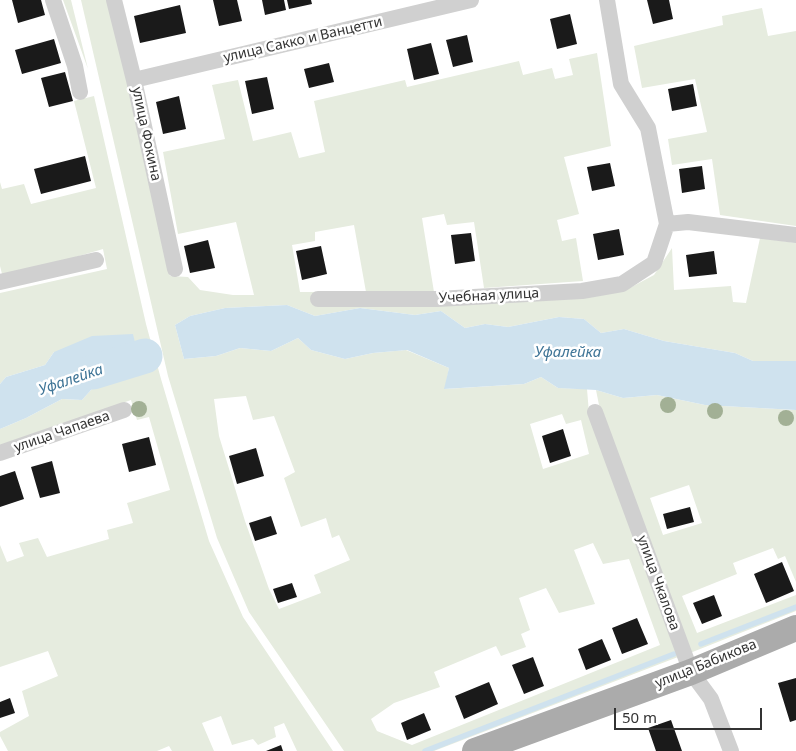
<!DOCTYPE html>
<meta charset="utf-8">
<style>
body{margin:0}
#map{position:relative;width:796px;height:751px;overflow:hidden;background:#fff;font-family:"Noto Sans",sans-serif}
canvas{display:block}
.scale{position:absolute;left:614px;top:708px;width:148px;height:22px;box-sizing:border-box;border:2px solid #333;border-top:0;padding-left:6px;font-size:15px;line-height:18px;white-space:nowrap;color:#333;-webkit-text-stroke:4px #fff;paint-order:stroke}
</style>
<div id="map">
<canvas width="796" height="751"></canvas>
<div class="scale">50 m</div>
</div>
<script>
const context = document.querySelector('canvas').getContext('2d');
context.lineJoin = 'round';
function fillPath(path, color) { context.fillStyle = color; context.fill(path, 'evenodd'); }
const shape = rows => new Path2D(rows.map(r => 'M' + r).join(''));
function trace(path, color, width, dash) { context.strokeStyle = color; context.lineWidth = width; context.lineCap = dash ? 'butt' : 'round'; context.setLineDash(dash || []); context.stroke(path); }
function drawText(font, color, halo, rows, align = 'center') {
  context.font = font + ' "Noto Sans",sans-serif'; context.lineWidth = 5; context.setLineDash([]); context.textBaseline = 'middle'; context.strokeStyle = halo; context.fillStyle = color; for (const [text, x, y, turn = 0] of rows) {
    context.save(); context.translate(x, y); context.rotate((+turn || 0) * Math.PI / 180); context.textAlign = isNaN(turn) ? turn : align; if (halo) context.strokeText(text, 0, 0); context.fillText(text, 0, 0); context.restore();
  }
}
fillPath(shape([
 [63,0,71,0,88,69],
 [81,0,107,0,127,81,170,276,188,277,200,290,233,295,254,295,236,222,178,234,163,152,225,139,212,85,238,80,253,141,291,132,299,158,325,152,314,101,405,80,407,87,519,61,523,75,552,68,555,79,573,75,569,59,597,53,611,146,564,157,579,214,557,220,562,241,576,238,583,281,484,288,474,222,447,225,444,214,422,218,434,292,366,292,354,225,315,232,315,241,292,245,300,292,315,292,317,305,436,304,582,298,624,291,654,275,672,248,674,290,731,286,733,302,746,303,760,238,796,243,796,361,794,362,753,361,735,353,664,341,624,329,601,333,584,319,559,317,508,327,485,324,465,328,441,311,415,315,360,308,315,316,287,305,225,308,190,316,175,325,184,359,216,356,240,348,271,351,298,338,311,350,345,359,373,353,406,350,449,368,445,389,524,384,541,377,558,388,587,389,589,413,678,657,434,751,344,751,249,612,217,538,168,376],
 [246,396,253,420,274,416,295,472,284,478,301,527,326,518,332,538,339,535,350,560,314,575,321,593,279,609,269,589,245,521,219,436,214,399],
 [562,414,566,424,581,420,589,454,543,469,530,424],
 [593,543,603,564,629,559,660,645,412,745,377,731,371,719,394,703,440,687,434,672,496,646,501,656,526,647,521,634,530,630,519,598,546,588,559,613,595,604,574,550],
 [762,8,768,36,796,31,796,226,720,215,712,159,672,165,668,139,707,132,695,79,642,88,634,46,723,25,722,16],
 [94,96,146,324,161,379,209,541,243,617,333,751,297,751,284,723,274,727,276,737,258,745,253,739,232,745,221,716,202,723,214,751,172,751,169,746,157,751,8,751,0,736,0,732,29,716,22,691,58,676,48,651,0,667,0,545,7,562,24,556,19,543,38,538,47,557,109,539,107,530,133,523,127,503,170,490,149,417,137,420,131,400,0,445,0,429,26,418,62,399,82,400,99,381,141,368,54,352,45,365,6,377,0,384,0,293,107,269,103,249,55,263,2,274,0,266,0,182,2,189,24,184,31,204,96,188,74,101],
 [596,390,623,398,657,395,705,405,796,410,796,582,785,556,778,559,773,548,733,563,737,574,682,596,697,633,796,595,796,611,690,653,600,410],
 [689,485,702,523,663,535,650,498]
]), '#e6ecdf');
fillPath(shape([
 [287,305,315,316,360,308,415,315,441,311,465,328,485,324,508,327,559,317,584,319,601,333,624,329,664,341,735,353,753,361,796,361,796,410,705,405,657,395,623,398,596,390,558,388,541,377,524,384,444,389,449,368,407,350,373,353,345,359,311,350,298,338,271,351,240,348,216,356,184,359,175,325,190,316,225,308],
 [133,334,141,368,99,381,82,400,62,399,26,418,0,429,0,384,6,377,45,365,54,352,92,336]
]), '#cfe2ee');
trace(shape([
 [701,644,796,607],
 [425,751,674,654]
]), '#cfe2ee', 5.5);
trace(shape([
 [93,372,145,356]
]), '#cfe2ee', 35);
fillPath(shape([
 [12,0,41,0,45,15,18,23],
 [213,0,237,0,242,21,219,26],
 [262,0,284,0,286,10,265,15],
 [287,0,311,0,312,4,289,9],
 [647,0,669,0,673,19,653,24],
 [180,5,186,33,140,43,134,16],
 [570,14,577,44,557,49,550,19],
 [467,35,473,62,453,67,446,40],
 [54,39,61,63,22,74,15,50],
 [431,43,439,74,414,80,407,49],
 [329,63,334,82,309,88,304,69],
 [65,72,73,101,49,107,41,78],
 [267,77,274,109,252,114,245,81],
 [693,84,697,106,672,111,668,89],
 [179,96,186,129,163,134,156,102],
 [85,156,91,181,41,194,34,169],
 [610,163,615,186,592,191,587,167],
 [702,166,705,189,682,193,679,169],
 [619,229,624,255,598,260,593,234],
 [471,233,475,261,455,264,451,235],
 [208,240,215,268,190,273,184,246],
 [321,246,327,274,302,280,296,251],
 [714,251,717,274,689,277,686,255],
 [563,429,571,456,550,463,542,436],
 [149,437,156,465,129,472,122,444],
 [256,448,264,476,237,484,229,456],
 [52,461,60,493,40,498,31,467],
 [15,471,24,499,0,507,0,476],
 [690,507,694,522,667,529,663,514],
 [271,516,277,534,255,541,249,523],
 [782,562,794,591,766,603,754,574],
 [292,583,297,597,278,603,273,589],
 [714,595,722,616,702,624,693,603],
 [637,618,648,644,622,654,612,628],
 [602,639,611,660,586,670,578,649],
 [533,657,544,686,524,694,512,665],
 [796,678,796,720,790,722,778,683],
 [489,682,498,704,464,719,455,696],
 [10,698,15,713,0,718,0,702],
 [424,713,431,730,407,740,401,723],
 [671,720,682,751,656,751,648,728],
 [281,745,283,751,266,751]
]), '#1a1a1a');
trace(shape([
 [53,0,75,66,80,92],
 [114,0,134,80,175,269],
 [134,80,471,0],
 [667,224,688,222,796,235],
 [0,282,96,260],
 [318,299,437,299,582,291,622,284,654,263,667,224,648,128,621,84,607,0],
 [595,412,691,672,711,699,731,751],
 [0,453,124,410]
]), '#d0d0d0', 16);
trace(shape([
 [475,751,691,672,796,628]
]), '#ababab', 26);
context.fillStyle = '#a2b095';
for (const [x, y] of [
 [668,405],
 [139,409],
 [715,411],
 [786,418]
]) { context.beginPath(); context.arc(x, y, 8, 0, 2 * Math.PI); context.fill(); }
drawText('14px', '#333', '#fff', [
 ["улица Сакко и Ванцетти",303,40,-13],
 ["улица Фокина",146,134,78],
 ["Учебная улица",489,296,-3],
 ["улица Чапаева",62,432,-19],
 ["улица Чкалова",658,583,70],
 ["улица Бабикова",706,664,-22]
]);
drawText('italic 15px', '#3f7597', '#fff', [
 ["Уфалейка",568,353],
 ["Уфалейка",71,380,-19]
]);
</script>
